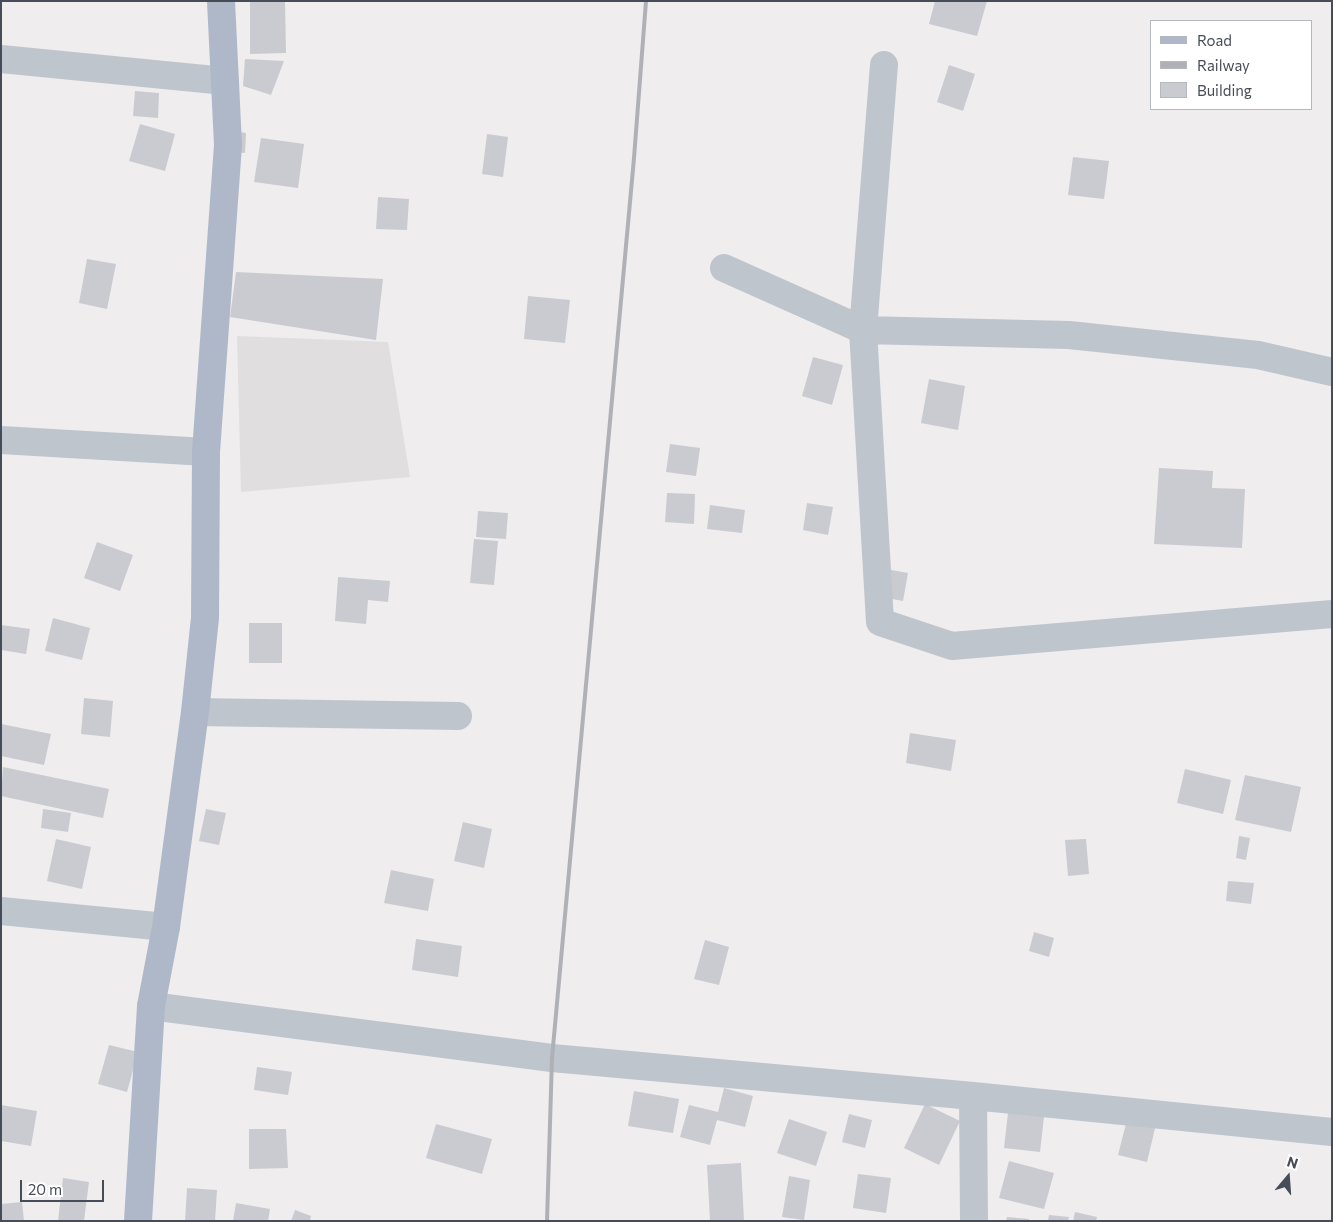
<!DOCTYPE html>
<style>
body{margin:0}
#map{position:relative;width:1333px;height:1222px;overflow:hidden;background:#efeded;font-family:Commissioner,sans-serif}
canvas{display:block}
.frame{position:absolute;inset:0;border:2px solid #474d58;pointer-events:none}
.legend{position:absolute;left:1150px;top:20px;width:162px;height:90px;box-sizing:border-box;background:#fff;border:1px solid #b5b8bc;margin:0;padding:6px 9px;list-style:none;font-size:15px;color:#474d58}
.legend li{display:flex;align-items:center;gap:10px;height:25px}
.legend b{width:25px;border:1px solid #b5b8bc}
.north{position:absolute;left:1263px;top:1152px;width:50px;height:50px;-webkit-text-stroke:4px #fff;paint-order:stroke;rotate:18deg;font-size:14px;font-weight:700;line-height:20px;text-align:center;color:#474d58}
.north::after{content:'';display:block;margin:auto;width:18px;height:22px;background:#474d58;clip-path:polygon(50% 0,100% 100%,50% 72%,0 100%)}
.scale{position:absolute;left:20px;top:1180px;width:84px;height:22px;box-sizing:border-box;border:2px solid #474d58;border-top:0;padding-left:6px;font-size:15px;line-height:18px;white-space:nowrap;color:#474d58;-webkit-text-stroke:4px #fff;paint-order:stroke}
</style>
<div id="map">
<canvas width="1333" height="1222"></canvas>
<div class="frame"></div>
<ul class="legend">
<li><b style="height:6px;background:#afb8c9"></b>Road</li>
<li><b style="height:6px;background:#b0b1b6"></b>Railway</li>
<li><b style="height:14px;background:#cacbd1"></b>Building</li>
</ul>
<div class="north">N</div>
<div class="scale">20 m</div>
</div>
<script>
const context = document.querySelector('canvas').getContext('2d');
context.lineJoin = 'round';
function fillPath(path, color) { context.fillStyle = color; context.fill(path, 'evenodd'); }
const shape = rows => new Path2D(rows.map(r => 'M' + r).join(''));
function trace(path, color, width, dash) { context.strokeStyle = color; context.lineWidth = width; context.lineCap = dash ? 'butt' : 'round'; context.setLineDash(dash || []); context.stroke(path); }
fillPath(shape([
 [237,336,388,342,410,477,241,492]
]), '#e0dede');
fillPath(shape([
 [250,1,285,1,286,53,250,54],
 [935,1,987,1,977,36,929,24],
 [245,59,284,61,271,95,243,86],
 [949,65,975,74,963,111,937,102],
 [135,91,159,93,158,118,133,116],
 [140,124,175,134,165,171,129,161],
 [234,131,246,133,245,153,233,152],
 [487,134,508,137,503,177,482,174],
 [261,138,304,144,298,188,254,182],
 [1073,157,1109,161,1104,199,1068,195],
 [378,197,409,199,407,230,376,229],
 [87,259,116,264,107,309,79,303],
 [236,272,383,279,376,340,230,317],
 [528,296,570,300,565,343,524,339],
 [813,357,843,365,832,405,802,396],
 [929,379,965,386,958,430,921,423],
 [670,444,700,448,696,476,666,472],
 [1159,468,1213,471,1212,488,1245,489,1242,548,1154,544],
 [667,493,695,494,694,524,665,522],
 [807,503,833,507,828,535,803,530],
 [710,505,745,510,742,533,707,529],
 [478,511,508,513,506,539,476,537],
 [474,539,498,541,494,585,470,583],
 [97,542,133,555,120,591,84,578],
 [886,569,908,573,903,601,881,597],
 [338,577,390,581,388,602,368,600,366,624,335,621],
 [53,618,90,628,82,660,45,651],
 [249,623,282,623,282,663,249,663],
 [1,625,30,629,26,654,1,650],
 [84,698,113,701,110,737,81,734],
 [1,724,51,734,44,765,1,756],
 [910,733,956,740,951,771,906,763],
 [3,767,109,789,103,818,1,796],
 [1185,769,1231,780,1223,814,1177,803],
 [1245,775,1301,787,1291,832,1235,820],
 [43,809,71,813,68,832,41,828],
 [206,809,226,813,219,845,199,841],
 [463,822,492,829,484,868,454,861],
 [1239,836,1250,838,1246,860,1236,858],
 [56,839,91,847,82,889,47,881],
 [1086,839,1089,874,1068,876,1065,840],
 [391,870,434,879,428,911,384,903],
 [1228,881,1254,883,1251,904,1226,901],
 [1034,932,1054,938,1049,957,1029,951],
 [416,939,462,946,458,977,412,970],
 [705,940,729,947,719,985,694,979],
 [109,1045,138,1052,127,1092,98,1084],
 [257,1067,292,1072,288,1095,254,1090],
 [724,1088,753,1096,745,1127,717,1120,710,1145,680,1137,689,1105,718,1112],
 [634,1091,679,1099,673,1133,628,1126],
 [925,1104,960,1121,939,1165,904,1148],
 [1009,1104,1045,1108,1040,1152,1004,1148],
 [1,1105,37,1111,31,1146,1,1141],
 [1129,1112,1157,1120,1147,1162,1118,1155],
 [849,1114,872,1120,865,1148,842,1142],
 [789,1119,827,1132,816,1166,777,1153],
 [436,1124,492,1139,482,1174,426,1158],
 [249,1129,286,1129,288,1168,249,1169],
 [1009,1161,1054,1173,1044,1209,999,1198],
 [741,1163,744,1221,710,1221,707,1165],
 [858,1174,891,1178,886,1213,853,1208],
 [789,1176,810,1180,804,1220,782,1217],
 [63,1178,89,1182,84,1221,58,1221],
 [187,1188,217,1190,215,1221,185,1221],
 [22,1202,24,1221,1,1221,1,1204],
 [236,1203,270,1209,268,1221,233,1221],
 [295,1210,311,1216,310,1221,291,1221],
 [1075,1212,1097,1217,1096,1221,1073,1221],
 [1049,1215,1069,1217,1068,1221,1048,1221],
 [1007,1217,1029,1219,1029,1221,1006,1221]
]), '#cacbd1');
trace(shape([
 [1,59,225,81],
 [884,65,863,330,880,622,952,646,1332,614],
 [724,268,863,330,1069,335,1258,355,1332,372],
 [1,440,206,452],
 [195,712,458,716],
 [1,911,166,927],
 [151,1006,552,1058,973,1096,1332,1132],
 [973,1096,974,1221]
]), '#bfc5cd', 28);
trace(shape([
 [138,1221,151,1006,166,927,195,712,205,618,206,452,228,145,221,1]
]), '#afb8c9', 28);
trace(shape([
 [547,1221,552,1058,634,158,646,1]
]), '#b0b1b6', 4);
</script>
